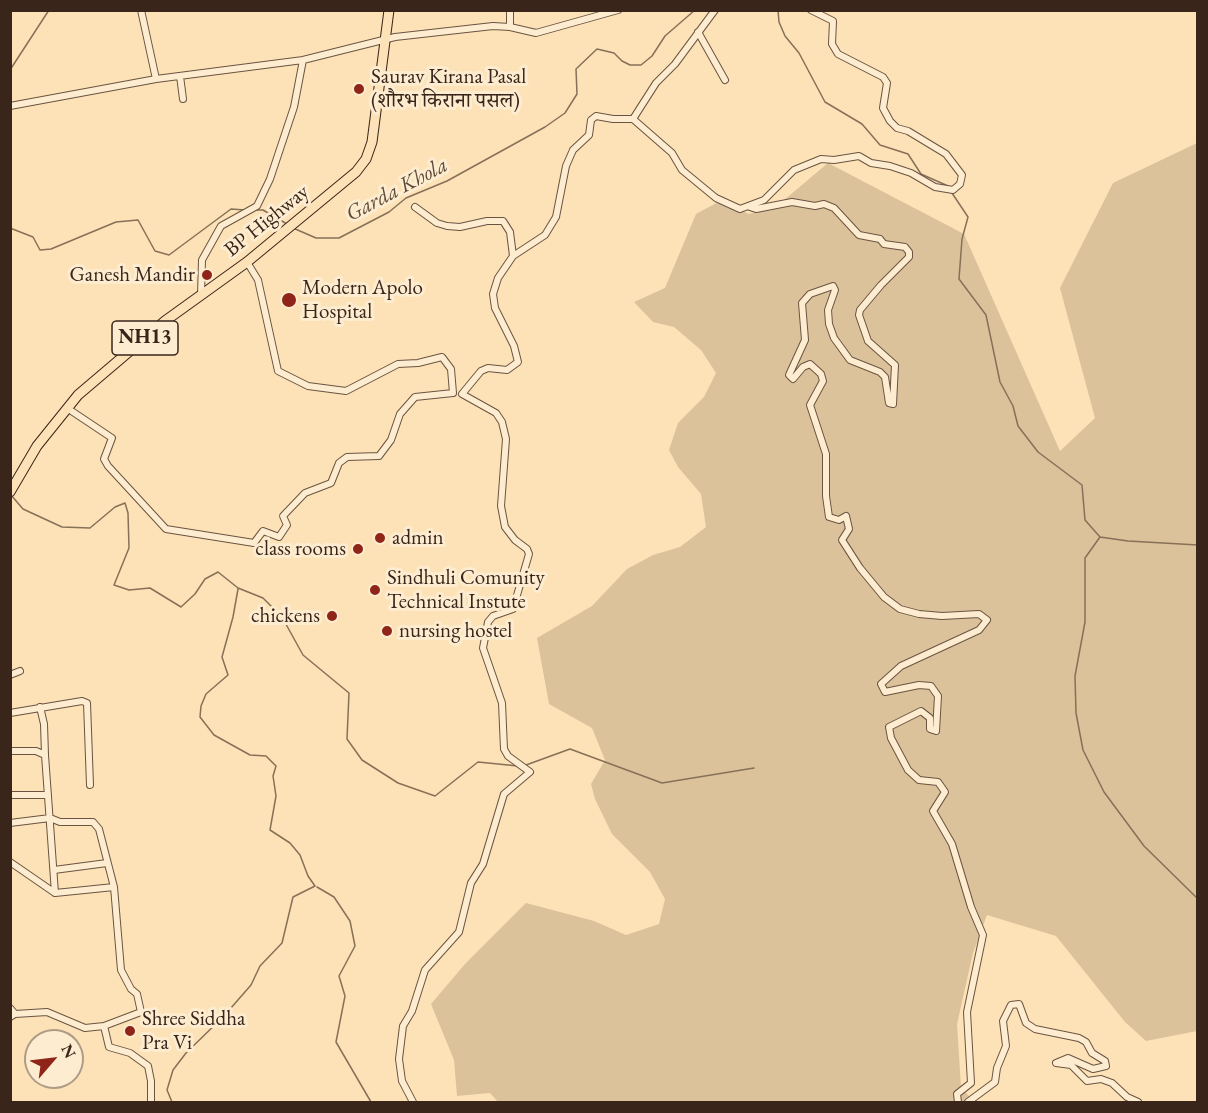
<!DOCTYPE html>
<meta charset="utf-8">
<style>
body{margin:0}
#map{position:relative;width:1208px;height:1113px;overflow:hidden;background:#fce2b6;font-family:"EB Garamond",serif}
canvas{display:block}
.frame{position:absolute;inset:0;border:12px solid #3a251a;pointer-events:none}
.north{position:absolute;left:24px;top:1029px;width:60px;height:60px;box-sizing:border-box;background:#fdecd0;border:2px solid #af9c87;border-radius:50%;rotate:62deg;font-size:16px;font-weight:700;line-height:24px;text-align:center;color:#3a251a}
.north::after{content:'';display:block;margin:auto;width:21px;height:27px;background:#8f2418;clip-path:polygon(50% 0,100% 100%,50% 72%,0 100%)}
</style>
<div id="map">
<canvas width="1208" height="1113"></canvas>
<div class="frame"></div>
<div class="north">N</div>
</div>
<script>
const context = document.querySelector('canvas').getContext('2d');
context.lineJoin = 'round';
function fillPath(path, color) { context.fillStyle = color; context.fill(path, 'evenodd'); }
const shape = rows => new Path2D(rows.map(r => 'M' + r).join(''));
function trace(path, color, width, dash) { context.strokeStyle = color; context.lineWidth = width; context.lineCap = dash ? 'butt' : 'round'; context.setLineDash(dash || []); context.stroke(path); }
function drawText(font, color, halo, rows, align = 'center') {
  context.font = font + ' "EB Garamond","Noto Serif Devanagari",serif'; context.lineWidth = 6; context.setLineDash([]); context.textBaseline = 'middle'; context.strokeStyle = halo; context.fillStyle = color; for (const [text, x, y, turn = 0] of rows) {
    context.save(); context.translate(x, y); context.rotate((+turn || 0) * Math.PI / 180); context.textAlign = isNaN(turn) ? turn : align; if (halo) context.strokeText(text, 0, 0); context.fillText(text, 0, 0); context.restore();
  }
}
fillPath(shape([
 [1197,143,1197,1031,1146,1041,1125,1022,1056,936,987,915,973,953,957,1024,961,1087,974,1102,498,1102,490,1093,457,1096,454,1060,431,1004,465,964,526,903,594,921,626,935,659,924,665,899,650,872,612,834,595,799,591,784,605,760,592,728,549,704,537,638,592,606,627,569,653,555,680,547,706,527,701,494,678,467,669,450,678,423,704,397,716,373,701,350,674,327,653,322,634,302,665,288,696,214,720,201,749,214,777,206,828,163,964,234,1060,451,1095,418,1060,288,1113,183]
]), '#dbc29b');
trace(shape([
 [778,10,779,22,785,36,799,53,825,102,862,124,880,145,908,154,921,174,948,186],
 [10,70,49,10],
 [952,193,968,217,962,239,959,279,986,315,1000,382,1013,406,1018,426,1038,452,1082,485,1085,520,1100,537,1128,541,1198,545],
 [256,210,263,210,287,224],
 [10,228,33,237,40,250,51,249,116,222,138,220,155,251,169,255,231,209,245,210],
 [293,228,316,238,339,238,389,212,406,198,447,181,545,127,565,113,577,94,576,69,597,49,614,53,622,61,630,65,641,65,652,56,665,36,695,10],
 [11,495,23,509,62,527,90,528,115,507,125,503,128,513,129,548,114,585,129,590,150,588,181,607,195,594,205,579,218,572,238,588,263,598,282,617,303,655,349,693,347,739,362,760,398,783,435,796,478,762,518,766],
 [1100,537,1085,558,1085,622,1075,676,1076,713,1083,750,1104,792,1144,846,1198,899],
 [526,765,570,749,662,783,754,768],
 [317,887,334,897,350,921,355,946,339,976,345,996,336,1042,371,1102],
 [172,1102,167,1090,173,1070,186,1053,224,1016,251,985,260,966,282,943,293,897,315,886,308,876,300,855,290,843,270,830,276,796,273,776,276,766,266,756,250,755,214,735,200,717,201,706,206,694,228,675,222,657,233,617,238,589]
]), '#877058', 1.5);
const minor = shape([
 [141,10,156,79],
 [510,10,510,27,536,33,618,10],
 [698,32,725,80],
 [180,76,183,99],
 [10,106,156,79,303,60,395,37,493,26,510,27],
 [633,119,672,153,682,170,716,198,740,209,764,200,794,170,821,159,834,160,859,156,871,163,890,166,911,173,935,187,953,190,960,184,962,175,946,154,908,131,897,128,890,121,883,108,887,83,883,77,838,54,832,44,833,21,811,10],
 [415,207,437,223,447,226,460,227,487,221,503,221,510,232,513,256],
 [750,207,756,209,792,202,815,206,824,204,834,208,859,235,880,239,884,244,905,247,909,252,909,257,881,285,860,310,859,315,868,341,895,365,893,404,889,403,885,377,880,372,850,360,834,338,829,324,828,310,835,290,833,286,810,294,802,303,805,340,789,375,793,379,803,367,810,364,821,374,823,381,810,405,826,454,826,496,829,517,839,520,846,516,849,529,842,540,860,568,884,597,900,609,919,614,942,616,979,614,987,620,979,630,901,666,881,684,885,692,919,685,931,686,938,696,936,731,930,729,930,718,921,711,889,727,891,738,908,770,919,780,938,782,945,792,933,811,952,844,971,907,983,935,967,1012,971,1083,957,1094,958,1102],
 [201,295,202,260,221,226,257,206,270,179,294,107,303,60],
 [67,408,112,438,104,459,108,466,166,529,254,543,263,531,279,537,287,525,283,516,305,493,331,483,339,463,347,457,379,456,391,440,400,414,415,397,453,393,451,369,442,357,418,363,398,364,346,391,308,386,278,371,258,280,247,262],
 [10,675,20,671],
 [40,707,44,724,45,755],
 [10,713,82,701,87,703,90,785],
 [10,751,36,751,45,755,55,893],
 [10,795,48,795],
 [10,823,50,818,60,822,93,822,99,829,114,887,121,970,131,989,137,994,141,1012,104,1026,109,1047,130,1053,148,1066,151,1081,151,1102],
 [10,862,55,893,114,887],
 [54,870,107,863],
 [10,1008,15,1014,10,1017],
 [15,1014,47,1012,85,1028,104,1026],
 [413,1102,402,1081,399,1059,403,1026,412,1011,425,970,459,932,471,883,483,864,504,794,530,772,508,756,504,749,502,703,483,648,488,622,493,616,513,609,529,554,527,549,515,540,505,527,501,506,506,439,502,422,496,413,462,394,481,371,488,368,507,370,518,362,514,346,495,308,493,294,498,278,513,256,545,235,556,217,566,166,573,150,589,135,591,120,596,116,613,119,633,119,656,83,675,64,715,10],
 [968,1102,995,1082,997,1068,1006,1046,1003,1021,1011,1005,1019,1004,1026,1023,1035,1029,1079,1038,1086,1042,1092,1053,1105,1061,1106,1066,1093,1069,1068,1058,1056,1063,1071,1065,1087,1081,1101,1079,1112,1083,1127,1097,1138,1102]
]);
const trunk = shape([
 [10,492,37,446,78,395,165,321,247,262,356,172,366,159,372,142,389,10]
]);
trace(minor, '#6a5441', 8);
trace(trunk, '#3a251a', 11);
trace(minor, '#fdecd0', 6);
trace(trunk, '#fce2b6', 9);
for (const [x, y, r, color] of [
 [359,89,6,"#8f2418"],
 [207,275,6,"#8f2418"],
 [289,300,8,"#8f2418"],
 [380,538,6,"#8f2418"],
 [358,549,6,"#8f2418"],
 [375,590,6,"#8f2418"],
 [332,616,6,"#8f2418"],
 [387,631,6,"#8f2418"],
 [130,1031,6,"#8f2418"]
]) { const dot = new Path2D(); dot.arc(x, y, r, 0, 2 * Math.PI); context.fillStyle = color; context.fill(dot); trace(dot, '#fdecd0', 2); }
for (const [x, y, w] of [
 [145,338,66]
]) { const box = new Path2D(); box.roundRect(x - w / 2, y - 17, w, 34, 4.5); context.fillStyle = '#fdecd0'; context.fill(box); trace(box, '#3a251a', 1.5); }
drawText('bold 20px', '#3a251a', null, [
 ["NH13",145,338]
]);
drawText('21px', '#3a251a', '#fdecd0', [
 ["Saurav Kirana Pasal",371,77],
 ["(शौरभ किराना पसल)",371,101],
 ["Ganesh Mandir",195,275,"right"],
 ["Modern Apolo",302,288],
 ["Hospital",302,312],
 ["admin",392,538],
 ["class rooms",346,549,"right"],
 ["Sindhuli Comunity",387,578],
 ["Technical Instute",387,602],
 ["chickens",320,616,"right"],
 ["nursing hostel",399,631],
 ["Shree Siddha",142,1019],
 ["Pra Vi",142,1043]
], 'left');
drawText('21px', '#3a251a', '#fdecd0', [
 ["BP Highway",267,221,-39]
]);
drawText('italic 22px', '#604a39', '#fdecd0', [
 ["Garda Khola",397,190,-28]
]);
</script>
